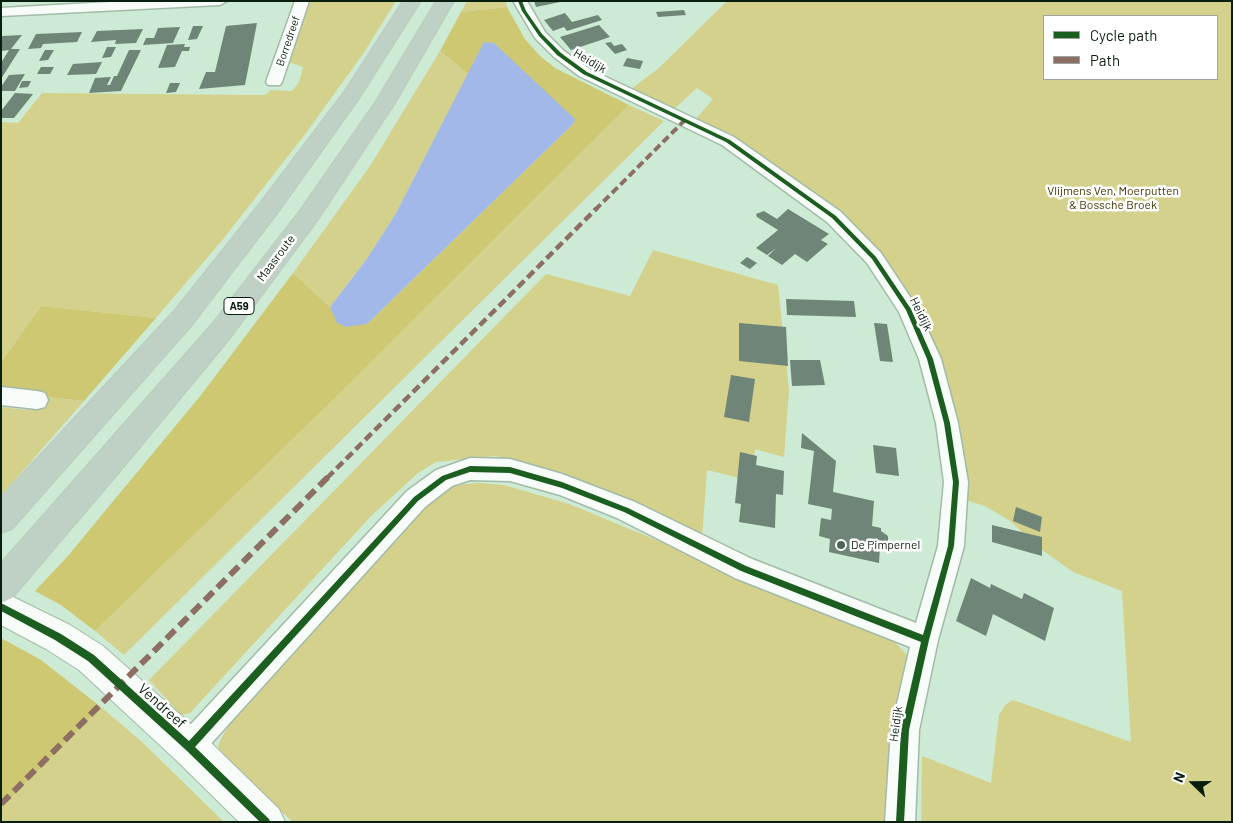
<!DOCTYPE html>
<style>
body{margin:0}
#map{position:relative;width:1233px;height:823px;overflow:hidden;background:#cdebd4;font-family:Barlow,sans-serif}
canvas{display:block}
.frame{position:absolute;inset:0;border:2px solid #081e0f;pointer-events:none}
.legend{position:absolute;left:1043px;top:15px;width:175px;height:65px;box-sizing:border-box;background:#fff;border:1px solid #9ca59f;margin:0;padding:6px 9px;list-style:none;font-size:15px;color:#081e0f}
.legend li{display:flex;align-items:center;gap:10px;height:25px}
.legend b{width:25px;border:1px solid #9ca59f}
.north{position:absolute;left:1168px;top:758px;width:50px;height:50px;-webkit-text-stroke:4px #fff;paint-order:stroke;rotate:292deg;font-size:14px;font-weight:700;line-height:20px;text-align:center;color:#081e0f}
.north::after{content:'';display:block;margin:auto;width:18px;height:22px;background:#081e0f;clip-path:polygon(50% 0,100% 100%,50% 72%,0 100%)}
</style>
<div id="map">
<canvas width="1233" height="823"></canvas>
<div class="frame"></div>
<ul class="legend">
<li><b style="height:6px;background:#1b5e20"></b>Cycle path</li>
<li><b style="height:6px;background:#8d6e63"></b>Path</li>
</ul>
<div class="north">N</div>
</div>
<script>
const context = document.querySelector('canvas').getContext('2d');
context.lineJoin = 'round';
function fillPath(path, color) { context.fillStyle = color; context.fill(path, 'evenodd'); }
const shape = rows => new Path2D(rows.map(r => 'M' + r).join(''));
function trace(path, color, width, dash) { context.strokeStyle = color; context.lineWidth = width; context.lineCap = dash ? 'butt' : 'round'; context.setLineDash(dash || []); context.stroke(path); }
function drawText(font, color, halo, rows, align = 'center') {
  context.font = font + ' Barlow,sans-serif'; context.lineWidth = 5; context.setLineDash([]); context.textBaseline = 'middle'; context.strokeStyle = halo; context.fillStyle = color; for (const [text, x, y, turn = 0] of rows) {
    context.save(); context.translate(x, y); context.rotate((+turn || 0) * Math.PI / 180); context.textAlign = isNaN(turn) ? turn : align; if (halo) context.strokeText(text, 0, 0); context.fillText(text, 0, 0); context.restore();
  }
}
fillPath(shape([
 [309,1,396,1,363,54,306,133,224,238,156,318,41,306,1,362,1,122,18,123,42,93,256,95,265,95,271,90,292,91,299,82,303,67,288,62],
 [467,1,506,1,507,7,461,12],
 [727,1,1232,1,1232,822,921,822,922,756,991,783,999,715,1005,705,1013,700,1131,742,1122,591,1073,572,1038,547,1009,520,985,506,959,498,932,353,896,275,872,247,695,120,713,99,697,88,673,110,631,89,659,68],
 [1044,16,1217,16,1217,79,1044,79],
 [440,51,468,74,395,215,366,260,330,307,293,273,370,166],
 [629,105,664,121,124,655,95,631,334,399],
 [653,250,778,285,789,391,784,457,755,449,751,481,707,470,702,538,550,473,496,456,436,462,418,473,371,516,190,713,181,715,149,680,546,274,630,296],
 [35,396,84,401,1,496,1,407,26,410],
 [480,483,504,485,569,504,889,636,907,655,888,811,888,822,293,822,224,761,218,746,224,733,241,708,426,503,453,485],
 [101,707,142,742,224,822,1,822,1,808]
]), '#d4d18c');
fillPath(shape([
 [507,7,525,39,539,55,555,68,629,105,334,399,95,631,61,605,35,591,67,557,201,395,293,273,330,307,338,323,367,324,574,123,574,119,484,43,468,74,440,51,461,12],
 [41,306,156,318,84,401,1,392,1,362],
 [1,638,41,660,101,707,1,808]
]), '#cec873');
fillPath(shape([
 [484,42,494,43,575,119,574,123,367,324,346,327,337,323,330,307,366,260,395,215]
]), '#a2b8e8');
fillPath(shape([
 [534,1,560,1,560,2,536,7],
 [684,10,686,15,658,17,656,12],
 [565,13,572,22,598,15,602,20,567,31,564,27,553,31,544,20],
 [257,23,245,85,199,89,206,72,215,72,226,26],
 [599,25,610,37,571,50,560,37],
 [193,26,203,26,197,39,188,40],
 [180,27,173,43,143,45,146,38,154,38,158,28],
 [143,29,136,43,115,44,116,40,91,42,97,31],
 [82,32,77,42,43,44,41,48,28,49,36,34],
 [22,35,11,49,20,49,1,79,1,63,9,50,1,51,1,36],
 [611,42,614,46,622,44,627,50,615,54,605,43],
 [185,44,184,47,190,47,189,51,182,51,175,67,158,68,167,45],
 [107,47,116,47,111,57,102,58],
 [45,50,54,50,48,60,39,61],
 [129,50,141,50,121,91,89,93,95,78,111,77,107,85,104,85,110,85,114,76,117,76],
 [627,58,643,61,640,69,623,66],
 [102,62,96,74,67,75,73,64],
 [41,67,54,67,50,74,37,74],
 [25,74,15,91,1,91,1,87,9,75],
 [22,81,31,81,28,87,19,88],
 [170,83,180,83,176,92,166,93],
 [15,93,33,94,14,118,1,118,1,111],
 [788,209,829,234,821,240,828,244,807,262,795,254,782,265,768,256,776,248,767,255,756,248,778,230,757,217,756,214,764,211,777,219],
 [747,257,757,263,750,269,740,263],
 [786,299,854,301,856,317,787,315],
 [739,323,786,327,788,366,739,361],
 [874,323,887,324,893,362,880,361],
 [790,360,820,360,825,385,792,386],
 [731,375,755,379,749,422,724,417],
 [802,433,836,461,833,492,874,501,872,526,881,528,881,531,888,536,888,546,880,547,879,563,829,552,830,539,819,536,821,518,831,520,832,509,808,504,814,451,801,448],
 [873,445,896,448,899,476,876,473],
 [740,452,757,456,756,465,784,471,783,495,776,494,775,528,739,522,741,504,735,503],
 [1016,507,1042,517,1040,532,1013,521],
 [992,525,1042,537,1042,556,992,542],
 [971,578,990,588,991,584,1022,599,1024,593,1054,608,1045,641,993,614,986,636,956,621]
]), '#6e8578');
const street = shape([
 [128,1,227,1,220,5,1,16,1,8,128,1],
 [295,1,309,1,282,82,280,85,268,85,266,82,295,1],
 [513,1,527,1,545,32,564,51,591,70,734,137,841,212,881,253,918,309,941,359,958,423,968,482,964,546,938,640,919,730,915,822,885,822,891,730,910,647,735,578,617,518,560,495,510,481,470,480,452,486,425,507,199,757,189,762,179,757,174,747,179,737,407,491,436,470,470,458,510,459,562,474,635,502,752,559,916,623,938,546,944,482,936,423,919,359,899,312,867,263,827,222,722,145,579,76,554,57,535,38,513,1],
 [1,387,37,391,45,393,48,400,45,407,37,409,1,405,1,387]
]);
const secondary = shape([
 [1,591,70,625,103,646,202,734,279,809,285,822,239,822,176,760,79,670,46,649,1,625,1,591]
]);
const highway = shape([
 [403,1,421,1,358,100,279,211,192,325,12,529,1,533,1,497,174,311,263,199,344,92,403,1],
 [436,1,454,1,395,103,317,221,230,338,121,470,12,598,1,603,1,563,212,324,301,209,376,101,436,1]
]);
trace(street, '#a2baa8', 3);
trace(secondary, '#a2baa8', 2);
trace(highway, '#bbcbc0', 2);
fillPath(street, '#f8fcf9');
fillPath(secondary, '#f8fcf9');
fillPath(highway, '#bfd0c5');
trace(shape([
 [595,210,684,121]
]), '#8d6e63', 4, [8, 4]);
trace(shape([
 [327,478,597,208]
]), '#8d6e63', 4.5, [9, 4.5]);
trace(shape([
 [1,804,328,477]
]), '#8d6e63', 6, [12, 6]);
fillPath(shape([
 [518,1,522,1,526,11,542,34,561,53,587,72,730,140,836,216,876,257,911,309,933,359,950,423,959,482,954,546,929,640,909,730,904,822,896,822,901,730,921,642,741,571,624,512,562,488,510,473,470,472,446,480,418,501,195,747,269,819,270,822,260,822,186,750,88,661,55,640,1,611,1,603,61,634,94,655,189,741,414,497,442,476,470,466,510,467,562,482,628,508,746,566,923,635,948,546,953,482,944,423,927,359,906,310,872,259,832,218,726,142,583,74,557,55,539,36,522,11,518,1]
]), '#1b5e20');
for (const [x, y, r, color] of [
 [841,545,5,"#4d6654"]
]) { const dot = new Path2D(); dot.arc(x, y, r, 0, 2 * Math.PI); context.fillStyle = color; context.fill(dot); trace(dot, '#fff', 2); }
drawText('11px', '#081e0f', '#fff', [
 ["Borredreef",288,41,-71]
]);
for (const [x, y, w] of [
 [239,306,30]
]) { const box = new Path2D(); box.roundRect(x - w / 2, y - 8.5, w, 17, 4); context.fillStyle = '#fff'; context.fill(box); trace(box, '#081e0f', 1); }
drawText('bold 11px', '#081e0f', null, [
 ["A59",239,306]
]);
drawText('12px', '#081e0f', '#fff', [
 ["Heidijk",590,61,31],
 ["Maasroute",276,258,-53],
 ["Heidijk",921,314,64],
 ["Heidijk",896,724,-82]
]);
drawText('12px', '#433500', '#fff', [
 ["Vlijmens Ven, Moerputten",1113,191],
 ["& Bossche Broek",1113,205]
]);
drawText('12px', '#081e0f', '#fff', [
 ["De Pimpernel",851,545]
], 'left');
drawText('15px', '#081e0f', '#fff', [
 ["Vendreef",162,706,42]
]);
</script>
